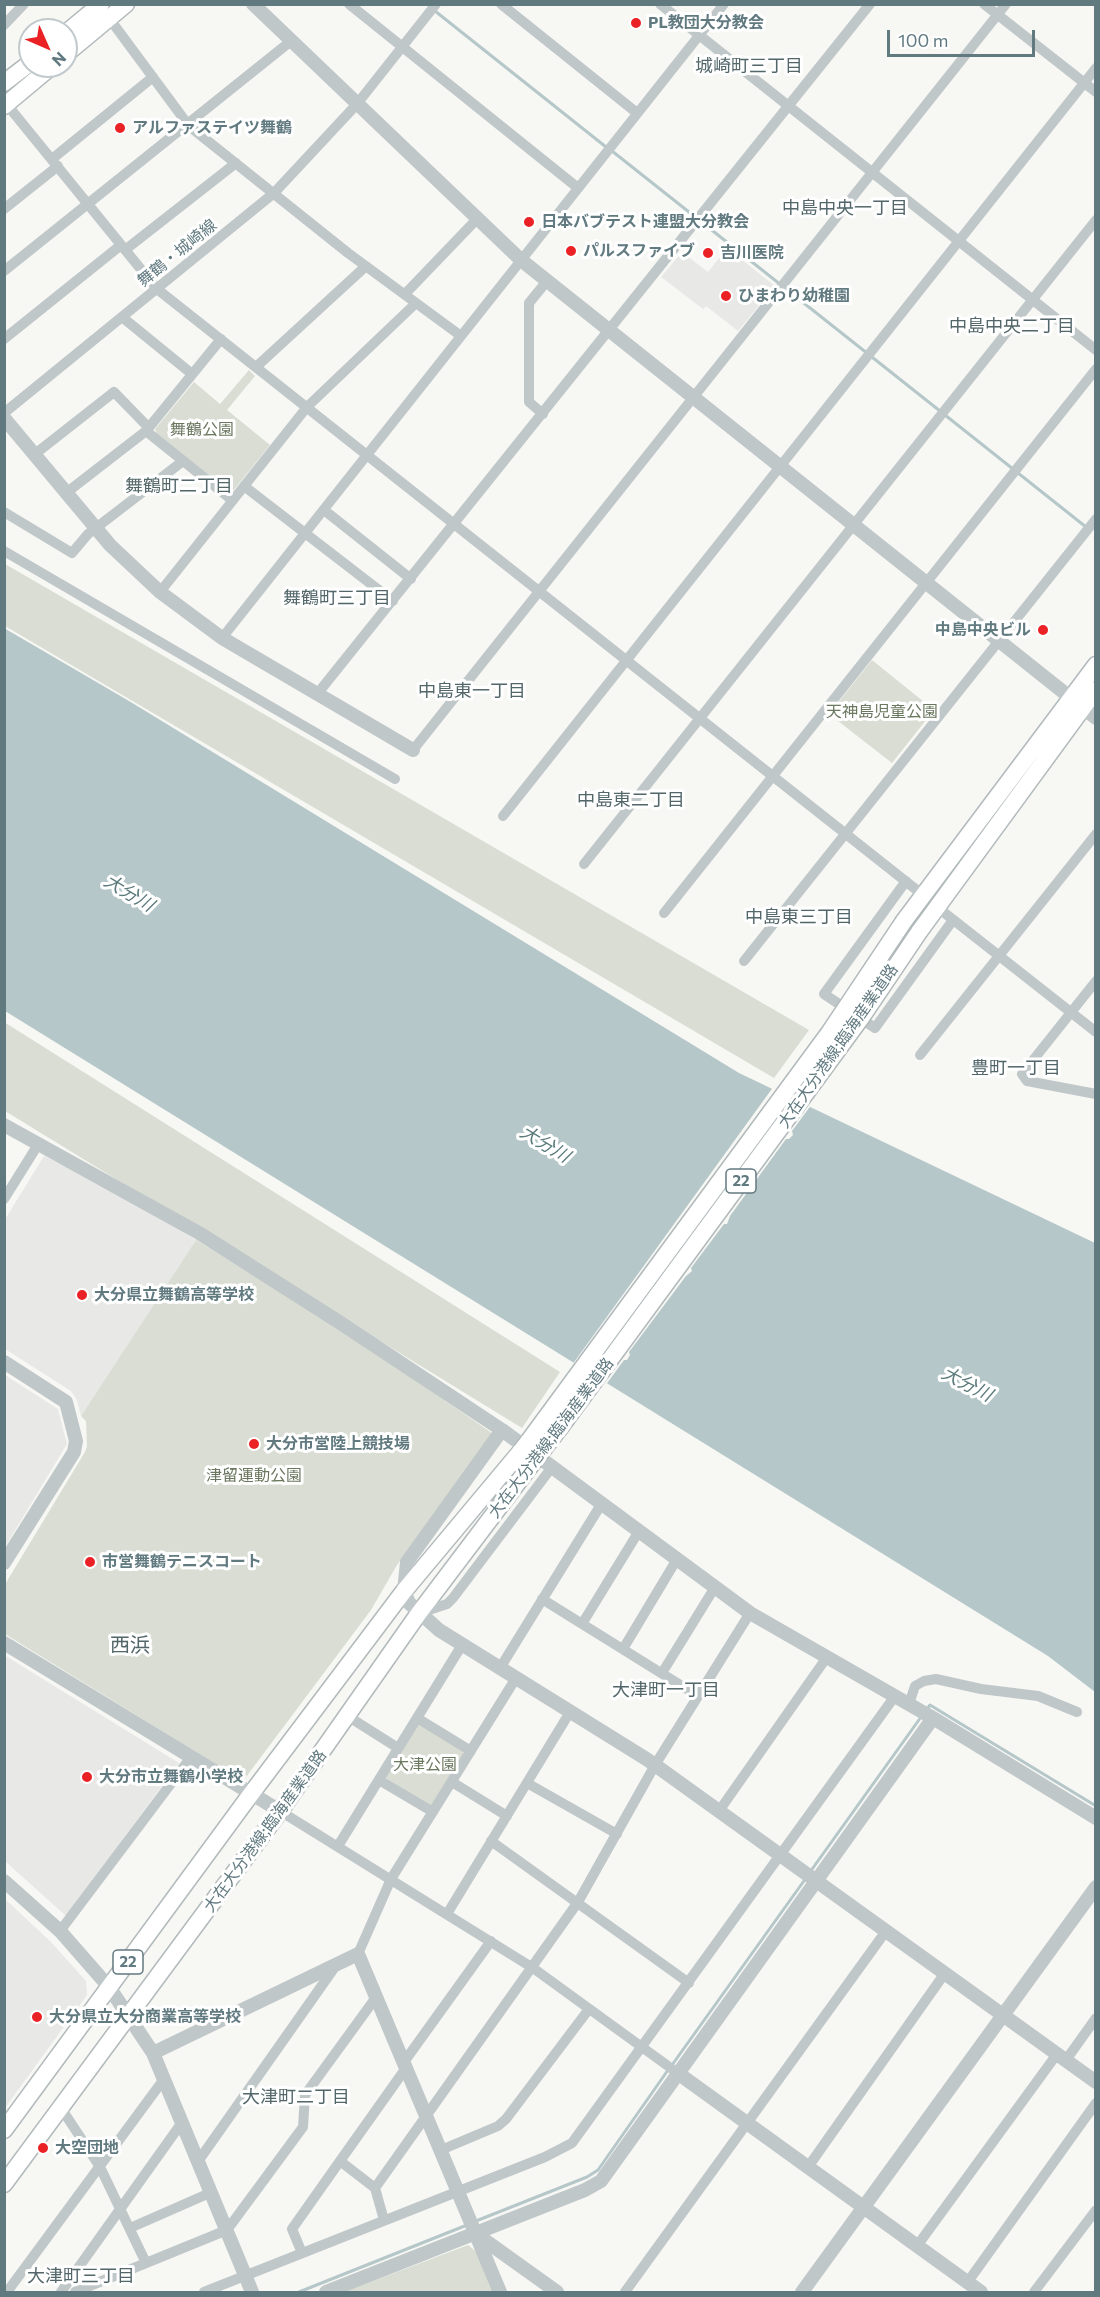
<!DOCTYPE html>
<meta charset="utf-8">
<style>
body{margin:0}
#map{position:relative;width:1100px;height:2297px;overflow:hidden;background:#f7f7f4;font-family:Commissioner,sans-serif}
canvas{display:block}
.frame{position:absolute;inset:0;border:6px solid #617a80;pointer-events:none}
.north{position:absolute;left:18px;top:18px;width:60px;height:60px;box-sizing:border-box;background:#fff;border:2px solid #c0cacc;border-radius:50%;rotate:135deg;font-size:16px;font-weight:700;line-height:24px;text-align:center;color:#617a80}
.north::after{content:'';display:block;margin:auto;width:21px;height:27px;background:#ea2125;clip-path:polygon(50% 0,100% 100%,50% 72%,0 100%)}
.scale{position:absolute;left:887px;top:30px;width:148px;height:27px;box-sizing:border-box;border:3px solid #617a80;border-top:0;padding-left:8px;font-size:18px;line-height:21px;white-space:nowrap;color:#617a80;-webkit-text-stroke:4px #fff;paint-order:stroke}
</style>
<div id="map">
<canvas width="1100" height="2297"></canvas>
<div class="frame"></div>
<div class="north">N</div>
<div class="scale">100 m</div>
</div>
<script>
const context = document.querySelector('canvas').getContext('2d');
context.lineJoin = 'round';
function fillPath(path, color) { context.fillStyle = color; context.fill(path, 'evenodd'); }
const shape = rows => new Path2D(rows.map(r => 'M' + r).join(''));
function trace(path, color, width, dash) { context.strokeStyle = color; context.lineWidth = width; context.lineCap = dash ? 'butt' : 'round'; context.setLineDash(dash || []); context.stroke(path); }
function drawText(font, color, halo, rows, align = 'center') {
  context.font = font + ' Commissioner,"Noto Sans JP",sans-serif'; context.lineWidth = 6; context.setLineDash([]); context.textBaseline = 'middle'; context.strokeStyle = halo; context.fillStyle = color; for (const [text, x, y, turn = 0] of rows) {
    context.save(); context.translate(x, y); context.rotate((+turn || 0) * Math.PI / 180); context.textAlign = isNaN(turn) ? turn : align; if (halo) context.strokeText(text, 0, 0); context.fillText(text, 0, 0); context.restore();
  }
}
fillPath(shape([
 [727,248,775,286,738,331,706,306,703,309,661,277,682,252,708,272],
 [44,1156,95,1180,196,1240,81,1416,77,1400,71,1391,5,1349,4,1221],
 [5,1375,58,1409,67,1444,5,1547],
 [4,1655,179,1763,66,1916,5,1861],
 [5,1899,51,1942,86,1981,87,1995,5,2108]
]), '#e8e8e7');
fillPath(shape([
 [249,370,255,376,227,410,270,445,233,491,228,491,157,434,155,429,194,382,220,404],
 [5,564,809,1030,774,1078,5,626],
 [872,660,934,710,892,763,829,714],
 [4,1022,560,1372,522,1428,5,1111],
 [196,1240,357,1340,492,1433,397,1565,371,1610,243,1781,5,1634,4,1586,85,1452,87,1446,86,1421,81,1416],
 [419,1725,463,1751,464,1755,433,1805,429,1806,387,1779,385,1775,415,1726],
 [468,2245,479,2254,494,2292,344,2292]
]), '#d9ddd3');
fillPath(shape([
 [4,628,129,701,739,1073,1095,1243,1095,1692,1048,1656,5,1011]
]), '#b5c7c8');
fillPath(shape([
 [774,1086,812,1104,792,1131,793,1135,789,1139,786,1139,730,1216,727,1224,724,1224,691,1268,692,1271,686,1276,629,1352,630,1355,627,1360,624,1360,605,1386,572,1365]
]), '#f7f7f4');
trace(shape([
 [435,11,606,147],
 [612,151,940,411],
 [945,415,1013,469],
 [1018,473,1086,527],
 [927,1709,930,1705,1096,1806],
 [810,1872,921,1717],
 [672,2065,806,1878],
 [476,2221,587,2177,598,2170,668,2070],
 [299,2292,467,2225]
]), '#b5c7c8', 3);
const primary = shape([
 [904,921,1096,665],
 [919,932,1096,690],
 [528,1442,545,1419],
 [542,1451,559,1429],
 [4,2130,251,1794,404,1591,521,1451],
 [4,2184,280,1811,419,1613,534,1461]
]);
const trunk = shape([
 [66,33,101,4],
 [66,54,126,4],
 [4,83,30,63],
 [4,106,52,66]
]);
trace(primary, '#b1b9bb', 19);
trace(trunk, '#b1b8ba', 19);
trace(shape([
 [349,4,578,188],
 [501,4,637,113],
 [660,4,1096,350],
 [984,4,1096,92],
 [109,18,189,126,348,253,461,336],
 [4,25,24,4],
 [4,101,157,289,923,895],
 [52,159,153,77],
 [4,209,58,166],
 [125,250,236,163],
 [4,271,291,41],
 [405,294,477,219],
 [122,317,192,374],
 [4,339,121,245],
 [256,367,366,266],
 [4,413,274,193,357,104,436,4],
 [543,414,529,402,529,303,547,281],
 [146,431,232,500],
 [35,454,114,392,149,428],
 [244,486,393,601],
 [66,493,146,431,221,339],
 [324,510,411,579],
 [4,512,72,553,88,534,183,461],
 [4,551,395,779],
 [160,592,307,407,416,303],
 [222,638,724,4],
 [318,693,870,4],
 [413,750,1006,4],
 [503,816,1096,68],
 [584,864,1096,220],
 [906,881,824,994,875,1028,953,920],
 [937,907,1096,1032],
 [664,913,1096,369],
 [744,961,1096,519],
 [1096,981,1022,1074,1027,1081,1096,1094],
 [920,1055,1096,834],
 [4,1199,39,1143],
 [542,1599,698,1696],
 [420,1613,447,1604,453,1598,552,1467],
 [582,1624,639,1531],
 [623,1649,677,1559],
 [500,1668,602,1503],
 [662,1673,715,1587],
 [909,1704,915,1686,924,1681,936,1679,981,1689,1038,1696,1077,1712],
 [349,1717,398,1748],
 [417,1718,471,1751],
 [379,1780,433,1812],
 [452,1782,507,1816],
 [527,1783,617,1834],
 [280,1811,533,1968,679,2074],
 [719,1811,827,1657],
 [491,1841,689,1983],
 [338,1846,462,1645],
 [447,1914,570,1712],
 [60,1931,191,1757],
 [358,1954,391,1879,516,1678],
 [1066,2060,1096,2018],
 [404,2062,491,1941],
 [61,2108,100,2167,146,2263],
 [441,2150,498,2126,506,2119,589,2009],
 [199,2160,337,1964],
 [808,2167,945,1973],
 [375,2188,578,1902,655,1765,750,1613],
 [384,2220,375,2188,340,2161,406,2068],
 [130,2228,212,2192],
 [917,2246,1057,2054],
 [302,2253,292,2229,340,2161],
 [967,2283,1096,2103],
 [7,2292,164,2079],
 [61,2292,183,2121],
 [75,2292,227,2230,303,2127,305,2095,377,1996],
 [204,2292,545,2157,572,2143,895,1696],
 [625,2292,886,1931],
 [1034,2292,1096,2210]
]), '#c0c7c9', 10);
trace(shape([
 [253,4,521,260,1096,718],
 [4,418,110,545,160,592,222,638,413,750],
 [4,1125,199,1233,339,1322,502,1430,750,1613,933,1718,1096,1818],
 [4,1362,66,1402,76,1441,74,1452,4,1563],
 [502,1430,407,1562,404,1591,409,1603,439,1630,648,1760,1096,2082],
 [4,1643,280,1811],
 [4,1881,60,1931,109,1987,153,2053,252,2292],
 [153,2053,358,1954,500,2292],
 [679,2074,981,2292],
 [476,2234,557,2292],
 [326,2292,585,2190,601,2181,933,1718],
 [802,2292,1096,1887]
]), '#c0c7c9', 14);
trace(primary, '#fff', 16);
trace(trunk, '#fff', 16);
const primaryBridge = shape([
 [545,1419,829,1033,904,921],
 [559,1429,861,1018,919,932],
 [521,1451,528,1442],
 [534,1461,542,1451]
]);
trace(primaryBridge, '#b1b9bb', 19, []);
trace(primaryBridge, '#fff', 16);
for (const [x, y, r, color] of [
 [636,23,6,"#ea2125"],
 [120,128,6,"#ea2125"],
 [529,222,6,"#ea2125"],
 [571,251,6,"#ea2125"],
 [708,253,6,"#ea2125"],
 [726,296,6,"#ea2125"],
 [1043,630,6,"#ea2125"],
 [82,1295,6,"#ea2125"],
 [254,1444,6,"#ea2125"],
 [90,1562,6,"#ea2125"],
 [87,1777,6,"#ea2125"],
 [37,2017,6,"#ea2125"],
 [43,2148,6,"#ea2125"]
]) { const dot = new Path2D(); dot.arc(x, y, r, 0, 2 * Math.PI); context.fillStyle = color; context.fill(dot); trace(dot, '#fff', 2); }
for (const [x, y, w] of [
 [741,1181,30],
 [128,1962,30]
]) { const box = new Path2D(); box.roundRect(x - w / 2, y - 12, w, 24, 4.5); context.fillStyle = '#fff'; context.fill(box); trace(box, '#617a80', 1.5); }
drawText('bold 15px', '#617a80', null, [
 ["22",741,1181],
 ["22",128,1962]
]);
drawText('bold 16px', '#617a80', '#fff', [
 ["PL教団大分教会",648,23],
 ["アルファステイツ舞鶴",132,128],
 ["日本バブテスト連盟大分教会",541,222],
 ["パルスファイブ",583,251],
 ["吉川医院",720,253],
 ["ひまわり幼稚園",738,296],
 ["中島中央ビル",1031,630,"right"],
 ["大分県立舞鶴高等学校",94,1295],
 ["大分市営陸上競技場",266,1444],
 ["市営舞鶴テニスコート",102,1562],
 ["大分市立舞鶴小学校",99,1777],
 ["大分県立大分商業高等学校",49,2017],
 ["大空団地",55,2148]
], 'left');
drawText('16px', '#617a80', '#fff', [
 ["舞鶴・城崎線",177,253,-39],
 ["大在大分港線;臨海産業道路",838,1046,-55],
 ["大在大分港線;臨海産業道路",551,1438,-53],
 ["大在大分港線;臨海産業道路",265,1831,-54]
]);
drawText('16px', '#6b7860', '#fff', [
 ["舞鶴公園",202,430],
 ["天神島児童公園",882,712],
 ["津留運動公園",254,1476],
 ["大津公園",425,1765]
]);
drawText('18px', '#53676b', '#fff', [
 ["城崎町三丁目",749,66],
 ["中島中央一丁目",845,208],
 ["中島中央二丁目",1012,326],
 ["舞鶴町二丁目",179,486],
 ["舞鶴町三丁目",337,598],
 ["中島東一丁目",472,691],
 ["中島東二丁目",631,800],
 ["中島東三丁目",799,917],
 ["豊町一丁目",1016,1068],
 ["大津町一丁目",666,1690],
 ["大津町二丁目",296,2097],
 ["大津町三丁目",81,2276]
]);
drawText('italic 18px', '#5c7b7c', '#fff', [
 ["大分川",129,893,31],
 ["大分川",545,1144,31],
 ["大分川",967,1384,27]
]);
drawText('20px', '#53676b', '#fff', [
 ["西浜",130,1645]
]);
</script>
